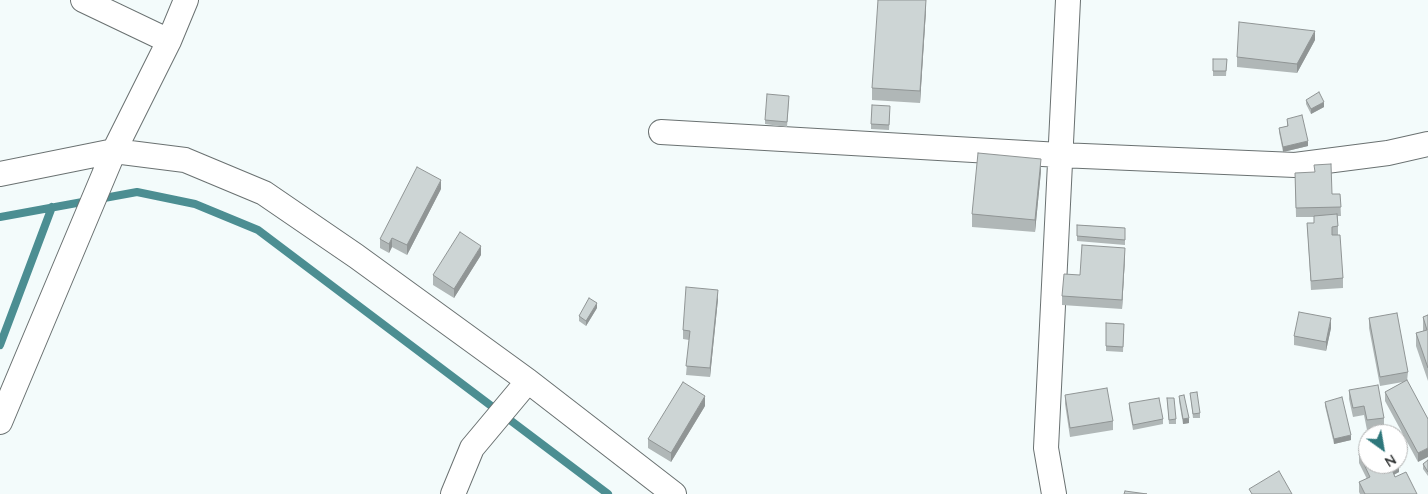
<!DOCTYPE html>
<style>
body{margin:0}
#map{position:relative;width:1428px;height:494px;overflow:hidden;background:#f3fbfb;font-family:Quicksand,sans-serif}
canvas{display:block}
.north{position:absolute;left:1358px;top:424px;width:50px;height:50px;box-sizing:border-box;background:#fff;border:1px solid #afb0b0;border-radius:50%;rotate:148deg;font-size:14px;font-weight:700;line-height:20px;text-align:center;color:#363939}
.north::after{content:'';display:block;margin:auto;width:18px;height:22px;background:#2e777b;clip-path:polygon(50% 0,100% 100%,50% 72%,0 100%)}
</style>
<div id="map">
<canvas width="1428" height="494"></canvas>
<div class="north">N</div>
</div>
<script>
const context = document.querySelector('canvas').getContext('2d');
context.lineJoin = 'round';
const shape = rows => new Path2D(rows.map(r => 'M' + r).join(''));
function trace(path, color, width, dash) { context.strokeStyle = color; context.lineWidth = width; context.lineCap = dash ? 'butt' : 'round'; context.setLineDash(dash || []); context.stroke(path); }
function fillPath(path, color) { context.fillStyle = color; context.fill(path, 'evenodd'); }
trace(shape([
 [0,217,137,192,195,204,258,230,608,494],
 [0,345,52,207]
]), '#4c8e92', 8);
const minor = shape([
 [83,0,169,41],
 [661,132,1060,155,1295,165,1388,153,1428,144],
 [0,174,114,151,185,160,264,193,356,256,528,381,674,494],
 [0,422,114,151,169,41,186,0],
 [453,494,472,448,528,381],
 [1054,494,1046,448,1068,0]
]);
trace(minor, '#6a7171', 26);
trace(minor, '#fff', 24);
fillPath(shape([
 [926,10,920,103,872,100,872,88],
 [1315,40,1297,73,1237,67,1237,57],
 [1213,59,1227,59,1226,76,1213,76],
 [789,100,787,127,765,124,765,120],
 [1306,100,1324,107,1311,114,1306,104],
 [890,111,889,130,871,129,871,124],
 [1287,119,1308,146,1283,152,1279,132,1279,128,1287,126],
 [1041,171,1035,232,972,227,972,214],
 [1295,173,1332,194,1340,194,1341,216,1338,216,1338,235,1343,278,1343,288,1311,290,1307,223,1314,223,1314,217,1296,217],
 [441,189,407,255,392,247,389,253,380,248,380,239],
 [1077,225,1125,228,1125,245,1077,241],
 [481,255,454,298,433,285,433,275],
 [1125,257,1122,309,1062,305,1062,296,1080,275],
 [718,299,710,377,686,375,689,340,683,339,683,330],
 [597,308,586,326,579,321,579,316],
 [1428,315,1428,381,1416,346,1416,333,1423,331,1423,317],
 [1369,318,1408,372,1407,381,1428,419,1418,462,1385,401,1385,392,1403,382,1380,386,1369,328],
 [1106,323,1124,324,1123,352,1106,351],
 [1331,328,1326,351,1294,345,1294,336],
 [1349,390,1384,418,1384,427,1367,430,1364,415,1353,417,1349,399],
 [1190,393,1200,413,1200,418,1193,418],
 [1065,395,1113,421,1113,430,1070,437,1065,404],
 [1179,396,1189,423,1183,424,1179,401],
 [1167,398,1176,419,1176,424,1169,424],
 [1325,402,1351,440,1334,444,1325,406],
 [1129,403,1163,419,1163,424,1133,430,1129,408],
 [705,406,671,462,648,448,648,439],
 [1359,454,1399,472,1394,475,1395,477,1417,494,1360,494,1359,492,1359,482,1367,479,1359,463],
 [1428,460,1428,476,1423,469,1423,464]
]), '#b0b7b7');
fillPath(shape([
 [926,0,926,10,920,103,920,91],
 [1315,31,1315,40,1297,73,1297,64],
 [1324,102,1324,107,1311,114,1311,109],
 [1308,141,1308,146,1283,152,1283,147],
 [1041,159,1041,171,1035,232,1035,220],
 [441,180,441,189,407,255,407,245],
 [392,238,392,247,389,253,389,244],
 [481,246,481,255,454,298,454,289],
 [1125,248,1125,257,1122,309,1122,300],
 [718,290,718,299,710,377,710,368],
 [597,303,597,308,586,326,586,321],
 [1331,318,1331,328,1326,351,1326,342],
 [705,396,705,406,671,462,671,453],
 [1189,418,1189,423,1183,424,1183,419],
 [1351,435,1351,440,1334,444,1334,439],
 [1428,448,1428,457,1418,462,1418,453],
 [1399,463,1399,472,1391,476,1391,467]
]), '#909595');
const building = shape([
 [878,0,926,0,920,91,872,88,878,0],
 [1239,22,1315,31,1297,64,1237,57,1239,22],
 [1213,59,1227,59,1226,71,1213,71,1213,59],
 [1319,92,1324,102,1311,109,1306,100,1319,92],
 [767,94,789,96,787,122,765,120,767,94],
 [872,105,890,106,889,125,871,124,872,105],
 [1302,115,1308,141,1283,147,1279,128,1288,126,1287,119,1302,115],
 [978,153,1041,159,1035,220,972,214,978,153],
 [1331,164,1332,194,1340,194,1341,207,1296,208,1295,173,1315,172,1314,165,1331,164],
 [417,167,441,180,407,245,392,238,389,244,380,239,417,167],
 [1337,214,1338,226,1332,227,1332,235,1340,235,1343,278,1311,281,1307,223,1314,223,1314,216,1337,214],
 [1077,225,1125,228,1125,240,1077,236,1077,225],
 [460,232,481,246,454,289,433,275,460,232],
 [1082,245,1125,248,1122,300,1062,296,1064,274,1080,275,1082,245],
 [686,287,718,290,710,368,686,366,690,331,683,330,686,287],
 [589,298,597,303,586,321,579,316,589,298],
 [1299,312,1331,318,1326,342,1294,336,1299,312],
 [1397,313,1408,372,1380,377,1369,318,1397,313],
 [1428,315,1428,368,1416,333,1427,330,1423,317,1428,315],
 [1106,323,1124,324,1123,347,1106,346,1106,323],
 [1407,380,1428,419,1428,448,1418,453,1385,392,1407,380],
 [683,382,705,396,671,453,648,439,683,382],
 [1378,385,1384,418,1367,420,1364,406,1353,408,1349,390,1378,385],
 [1107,388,1113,421,1070,428,1065,395,1107,388],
 [1197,392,1200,413,1193,414,1190,393,1197,392],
 [1184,395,1189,418,1183,419,1179,396,1184,395],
 [1342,397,1351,435,1334,439,1325,402,1342,397],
 [1159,398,1163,419,1133,425,1129,403,1159,398],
 [1167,398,1174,398,1176,419,1169,420,1167,398],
 [1368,450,1368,464,1397,464,1391,467,1395,477,1406,472,1417,494,1365,494,1359,482,1370,477,1359,454,1368,450],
 [1428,460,1428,472,1423,464,1428,460],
 [1279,471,1292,494,1252,494,1249,489,1279,471],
 [1125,491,1147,494,1124,494,1125,491]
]);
fillPath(building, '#cdd5d5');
trace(building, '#909595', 1);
</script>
